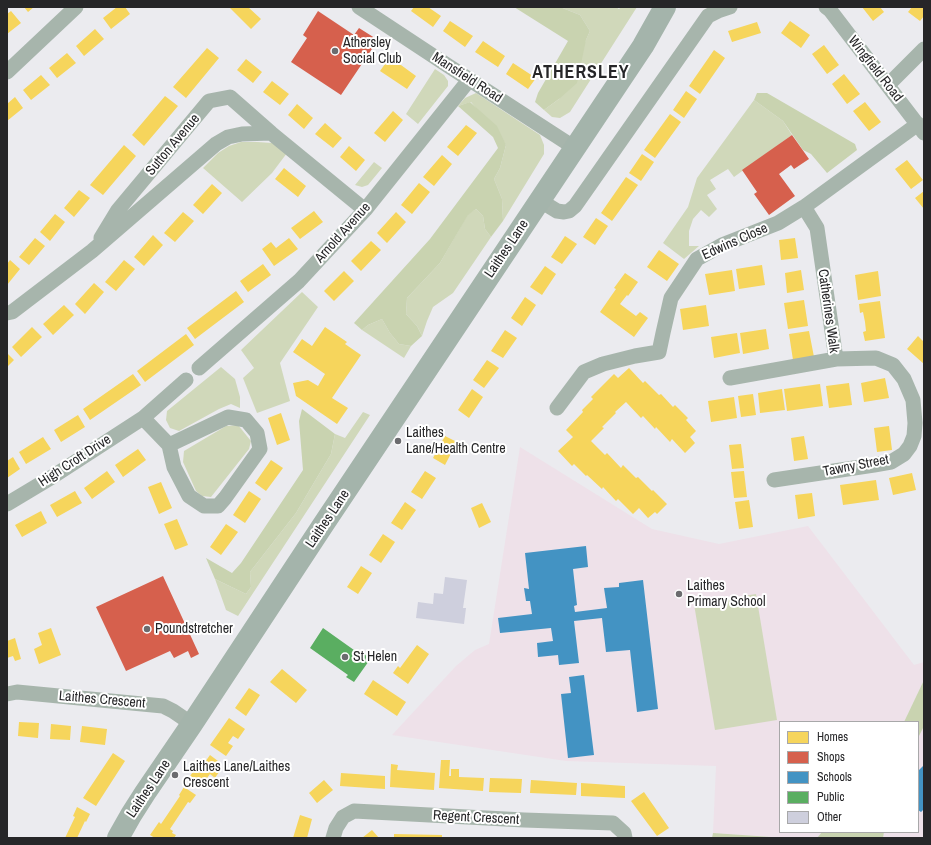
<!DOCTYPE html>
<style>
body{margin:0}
#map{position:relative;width:931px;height:845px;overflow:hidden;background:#ebebef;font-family:"Archivo Narrow",sans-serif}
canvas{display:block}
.frame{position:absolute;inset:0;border:8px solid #262628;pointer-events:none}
.legend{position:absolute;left:779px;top:721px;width:140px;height:112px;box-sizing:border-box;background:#fff;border:1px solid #a8a8a9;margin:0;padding:5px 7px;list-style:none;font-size:12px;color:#262628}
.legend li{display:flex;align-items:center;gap:8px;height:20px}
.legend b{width:20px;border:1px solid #a8a8a9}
</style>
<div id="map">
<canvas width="931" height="845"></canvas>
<div class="frame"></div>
<ul class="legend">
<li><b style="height:11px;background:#f6d55c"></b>Homes</li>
<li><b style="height:11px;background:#d6604d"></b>Shops</li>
<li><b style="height:11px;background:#4393c3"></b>Schools</li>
<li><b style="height:11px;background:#5aae61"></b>Public</li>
<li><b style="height:11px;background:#cecfdd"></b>Other</li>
</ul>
</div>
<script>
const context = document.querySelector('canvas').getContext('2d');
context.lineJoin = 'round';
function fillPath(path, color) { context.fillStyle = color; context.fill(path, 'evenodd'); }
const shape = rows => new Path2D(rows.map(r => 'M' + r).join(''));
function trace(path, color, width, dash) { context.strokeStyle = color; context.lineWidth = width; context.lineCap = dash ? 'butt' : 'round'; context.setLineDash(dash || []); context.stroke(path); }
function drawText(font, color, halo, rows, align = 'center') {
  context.font = font + ' "Archivo Narrow",sans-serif'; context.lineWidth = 4; context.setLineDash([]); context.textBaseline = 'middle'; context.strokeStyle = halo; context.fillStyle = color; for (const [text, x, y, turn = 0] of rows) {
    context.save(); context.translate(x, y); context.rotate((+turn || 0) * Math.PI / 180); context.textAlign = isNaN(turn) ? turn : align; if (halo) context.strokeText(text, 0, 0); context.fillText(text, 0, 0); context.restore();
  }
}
fillPath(shape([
 [520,447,652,529,719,544,808,526,914,665,924,662,924,680,904,722,780,722,780,832,822,832,817,838,786,838,713,833,716,766,566,761,392,735,456,666,475,650,489,644],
 [924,726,924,838,883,838,884,832,918,832,918,738]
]), '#eee1e9');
fillPath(shape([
 [560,7,616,7,619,9,621,7,637,7,570,112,560,118,552,117,544,110,559,99,590,31,580,15],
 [435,69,444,75,448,81,448,86,418,124,406,114],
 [476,93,540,135,544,145,544,154,503,221,502,199,494,179,500,168,506,145,471,102,458,106,465,98],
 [754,100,783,121,792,135,734,177,728,169,710,180,716,189,707,195,717,209,709,217,701,210,693,219,689,231,689,246,699,246,684,259,663,243,688,207,697,178],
 [241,142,257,142,272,143,287,153,272,173,242,202,203,168,218,153,229,146],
 [374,162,382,168,368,185,362,187,355,185],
 [476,209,483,216,485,229,491,237,453,293,433,307,427,321,422,336,417,326,406,314,407,298,440,263,468,214],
 [302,292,318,307,280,363,290,401,257,413,243,378,254,368,241,350],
 [382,319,390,333,399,344,411,346,404,358,362,330,368,325],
 [221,367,235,379,240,397,240,408,231,404,219,409,179,431,170,428,166,420,167,411],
 [363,412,370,415,238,616,226,610,215,579,246,594,251,587,250,572,296,513,331,454,335,434,345,438],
 [238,425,251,441,249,449,211,497,202,496,196,491,183,462,184,451,226,426],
 [756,594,777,720,715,730,694,604]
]), '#d0d8ba');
fillPath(shape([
 [514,7,560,7,580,15,590,31,586,40,577,83,559,99,544,110,535,102,538,93,568,41],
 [757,93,767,93,855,144,857,150,827,173,811,154,803,150,783,121,754,100],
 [470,102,497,126,506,145,500,168,494,179,502,199,503,221,491,237,485,229,483,216,476,209,468,215,440,263,407,298,406,314,417,326,422,336,411,346,399,344,390,333,382,319,368,325,362,330,354,323,430,239,498,148,493,137,458,106],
 [302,409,335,434,331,454,296,513,250,572,251,587,246,594,215,579,206,558,232,573,241,563,303,470,299,421],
 [924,680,924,726,918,738,918,722,904,722],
 [822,832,884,832,883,838,817,838],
 [713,833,786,838,712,838]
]), '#c9d3b0');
fillPath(shape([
 [24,7,34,7,28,12],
 [117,7,125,7,130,14,111,29,103,18],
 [229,7,248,7,261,19,251,29],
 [414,7,428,7,441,16,433,27,411,11],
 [862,7,880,7,884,12,873,21],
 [912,7,924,7,924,16,920,21,908,12],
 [11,11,21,23,7,34,7,14],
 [450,21,473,36,465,47,443,31],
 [790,21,810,35,801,48,781,33],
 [757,22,761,33,732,42,728,31],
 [95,29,104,39,84,56,76,46],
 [483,41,505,56,498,67,475,52],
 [824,45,839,65,827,74,812,54],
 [207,48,219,58,186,98,173,87],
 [714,50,725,58,700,94,689,86],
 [67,53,76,63,57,78,49,68],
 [390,57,416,76,407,89,380,71],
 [246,59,262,72,253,83,237,70],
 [513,63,536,78,528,89,506,74],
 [844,74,860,94,847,104,832,84],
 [41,75,50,85,31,100,23,90],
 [272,81,289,94,280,105,263,92],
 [686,91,697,99,684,118,673,110],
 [165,96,178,106,144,146,132,135],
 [15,97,23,108,7,121,7,104],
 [865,102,881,122,869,131,853,111],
 [297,104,313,118,304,129,288,115],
 [393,111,403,120,385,142,374,133],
 [670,114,681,122,655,158,644,150],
 [325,123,342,138,333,148,315,134],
 [466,125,477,133,458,156,447,147],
 [124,145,136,156,103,195,90,185],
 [349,146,365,160,356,171,340,157],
 [642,154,654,162,641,181,629,173],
 [442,155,452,164,434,186,423,177],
 [907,160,923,180,911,189,895,169],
 [284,168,306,186,298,197,275,179],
 [626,177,638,185,612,221,601,213],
 [419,183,430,192,412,214,401,205],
 [212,184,222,193,203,214,193,205],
 [79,190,90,198,74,217,64,208],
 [924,191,924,209,915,198],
 [314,211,323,222,300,239,291,228],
 [183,212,194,221,175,242,164,233],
 [396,212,406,222,387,243,377,233],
 [55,214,65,222,50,241,40,232],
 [596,218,608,226,595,245,583,237],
 [153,235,163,245,144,266,134,257],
 [565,236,577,244,562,264,551,257],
 [35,238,45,246,29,265,19,257],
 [289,238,298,249,274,266,262,249,271,242,276,248],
 [795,238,798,258,781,260,779,240],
 [371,241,381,250,361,271,351,261],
 [659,250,679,264,667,281,647,267],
 [10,260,20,269,7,285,7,264],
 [124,260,135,269,116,291,105,282],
 [263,264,271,275,248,292,240,281],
 [762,265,765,285,739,289,736,269],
 [545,266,556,274,542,295,530,287],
 [732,270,735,291,709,295,705,274],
 [801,270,804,290,787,293,785,273],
 [344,271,354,281,334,301,324,291],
 [878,271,881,296,858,300,855,275],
 [625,273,638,282,628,296,627,295,620,304,636,316,640,312,648,318,634,337,600,312,616,289,614,288],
 [94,283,104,292,85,314,75,304],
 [236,291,244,302,195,339,187,328],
 [525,297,536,305,522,326,511,318],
 [804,300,808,326,788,329,784,303],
 [880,301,885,338,865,341,863,332,866,331,865,322,863,312,860,313,859,304],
 [64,305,74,315,53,335,43,324],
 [706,305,709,326,683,330,680,309],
 [32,327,42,337,21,357,12,347],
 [325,327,347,342,345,344,361,355,332,398,348,408,337,424,296,396,293,383,308,380,318,386,325,374,293,352,302,339,312,346],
 [766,329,769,349,743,354,740,333],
 [505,330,517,338,503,358,491,351],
 [809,331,814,357,793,360,789,334],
 [737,333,740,353,714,358,711,337],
 [186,334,194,345,145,382,137,371],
 [918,336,924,342,924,364,907,349],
 [7,353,14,360,7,367],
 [487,360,499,368,484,388,473,380],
 [629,368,643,383,645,381,659,395,661,394,673,407,675,405,688,418,686,420,696,431,690,437,695,443,685,453,672,439,670,442,656,427,655,429,643,416,641,418,626,402,615,412,616,413,602,427,604,428,591,441,605,455,607,453,621,468,623,465,636,478,638,477,652,491,653,490,667,504,657,514,655,512,648,518,639,508,633,514,618,499,616,501,603,487,602,489,587,475,586,476,574,464,572,466,558,451,573,437,566,430,583,412,582,410,593,399,591,397,614,374,618,378],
 [133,374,141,385,90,420,83,409],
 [885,378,889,398,864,402,861,383],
 [849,383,852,405,829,408,826,386],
 [820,384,823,406,787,411,784,389],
 [472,389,483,397,469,418,458,410],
 [782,389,785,410,760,413,758,393],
 [753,394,756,415,741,417,738,396],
 [734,397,737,418,711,422,708,401],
 [281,413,290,440,277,445,268,418],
 [78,415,85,427,61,442,54,430],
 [889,426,892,450,877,452,874,428],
 [445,436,457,442,445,465,433,458],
 [804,436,808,459,794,461,791,438],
 [43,437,51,449,26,464,19,452],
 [741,444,744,468,732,469,729,445],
 [138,449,146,460,123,477,115,465],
 [13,457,20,469,7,478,7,461],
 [271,460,283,468,266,491,255,483],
 [107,471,115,482,92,499,84,488],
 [425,471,436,478,422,499,411,492],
 [744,471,747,497,734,498,731,472],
 [912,473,916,490,893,495,889,478],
 [876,480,879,500,843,505,840,485],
 [161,482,172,508,159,514,148,487],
 [75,491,82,503,57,517,50,505],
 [249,491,261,499,245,523,233,515],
 [812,493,815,516,798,519,795,495],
 [749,500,753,527,739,529,735,502],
 [405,502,416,510,402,530,391,523],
 [482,503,491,522,479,528,471,508],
 [41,511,47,523,22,537,15,525],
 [177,519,188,545,175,550,164,524],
 [226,524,238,532,221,555,210,547],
 [383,534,395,542,381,563,369,555],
 [361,566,372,573,358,594,347,587],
 [51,628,61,655,39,664,34,649,42,645,38,633],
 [15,638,21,659,15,661,13,656,7,658,7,641],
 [417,645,429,654,408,684,393,673,398,666,400,668],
 [282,669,307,690,296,703,270,682],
 [373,680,406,702,397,716,364,694],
 [249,688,260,695,246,716,235,708],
 [229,718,245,729,238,739,233,736,228,743,233,746,226,756,210,745],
 [19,722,39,723,38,738,18,736],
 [51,724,71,726,70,740,50,739],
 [82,726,107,729,105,745,80,742],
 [113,753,125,761,96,806,83,798],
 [210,755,218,761,215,766,221,769,215,778,210,774,201,786,195,782,197,780,190,776,202,759,205,762],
 [441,760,450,760,449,776,451,776,451,769,459,769,459,777,484,778,483,791,439,788],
 [391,764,398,765,397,770,435,773,434,790,390,787],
 [341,773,385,776,385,789,340,786],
 [490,778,522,779,521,793,489,792],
 [324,780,333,790,317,803,309,793],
 [531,780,577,783,576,795,530,793],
 [581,783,625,786,625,798,581,796],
 [184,787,196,795,190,803,188,802,170,829,173,831,172,833,176,835,174,838,155,838,150,835,159,822,161,824,180,796,179,795],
 [644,792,669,828,657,836,631,801],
 [77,807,90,814,86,822,85,821,77,838,65,838,75,817,73,816],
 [300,815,312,819,307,838,293,838],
 [372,830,379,838,362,838],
 [394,834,442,835,442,838,394,838]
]), '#f6d55c');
fillPath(shape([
 [318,11,354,35,359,28,378,40,341,95,291,62,307,38,303,35],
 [792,135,809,159,794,169,791,165,779,174,795,196,769,215,754,194,757,192,742,170],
 [163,576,199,654,191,658,188,651,174,658,170,651,126,671,96,607]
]), '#d6604d');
fillPath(shape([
 [586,546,588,567,573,569,577,605,574,606,575,612,607,608,604,588,619,587,619,583,643,580,658,709,637,712,630,650,606,652,602,618,574,621,579,663,559,665,558,655,538,657,537,643,553,641,551,628,500,633,498,618,532,614,530,601,526,601,524,588,529,589,525,553],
 [584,675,594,755,568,758,561,694,571,693,569,677],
 [924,765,924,809,921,812,918,810,918,771]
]), '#4393c3');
fillPath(shape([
 [323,628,361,655,363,653,371,658,354,682,346,677,348,675,310,648]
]), '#5aae61');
fillPath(shape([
 [445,577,467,580,463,608,466,608,464,624,416,618,418,602,433,604,434,593,443,594]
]), '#cecfdd');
trace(shape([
 [359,7,450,67,575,148],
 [826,7,830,10,924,133],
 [7,72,76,7],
 [888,85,924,49],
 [539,200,557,211,564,212,569,211,575,206,708,16,718,11,730,7],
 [101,238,118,210,209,101,230,97,271,133],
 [7,313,12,312,92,251,216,144,228,137,242,134,271,133,365,210],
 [199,368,299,281,365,210,469,80],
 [730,378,836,359,817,228,804,207],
 [557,408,584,372,603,364,635,356,659,352,663,333,671,298,697,259,722,245,778,223,804,207,918,124],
 [143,418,169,445,174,467,189,496,204,506,218,506,225,498,260,449,257,433,246,420,228,417,169,445],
 [774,480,874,465,891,462,904,454,910,446,914,436,915,423,913,400,904,379,893,365,876,358,836,359],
 [7,504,52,477,143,418,186,380],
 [7,694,17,692,163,706,173,711,192,724],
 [333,838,336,828,343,817,354,811,524,820,613,823,624,833,625,838]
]), '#a7b5ac', 15);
trace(shape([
 [118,838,131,815,145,793,192,724,323,525,643,46,665,7]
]), '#a4b4ab', 22);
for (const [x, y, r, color] of [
 [335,51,4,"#6b6b6e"],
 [398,441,4,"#6b6b6e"],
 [679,594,4,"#6b6b6e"],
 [147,629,4,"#6b6b6e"],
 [345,657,4,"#6b6b6e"],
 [175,775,4,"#6b6b6e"]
]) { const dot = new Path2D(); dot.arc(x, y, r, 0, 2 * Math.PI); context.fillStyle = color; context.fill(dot); trace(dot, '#fff', 1.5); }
drawText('14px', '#262628', '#fff', [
 ["Athersley",343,43],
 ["Social Club",343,59],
 ["Laithes",406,433],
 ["Lane/Health Centre",406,449],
 ["Laithes",687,586],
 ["Primary School",687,602],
 ["Poundstretcher",155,629],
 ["St Helen",353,657],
 ["Laithes Lane/Laithes",183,767],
 ["Crescent",183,783]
], 'left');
drawText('14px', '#262628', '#fff', [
 ["Wingfield Road",875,69,52],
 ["Mansfield Road",467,78,33],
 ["Sutton Avenue",173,145,-50],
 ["Arnold Avenue",343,233,-48],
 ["Edwins Close",735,242,-24],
 ["Laithes Lane",507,249,-56],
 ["Catherines Walk",828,311,82],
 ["High Croft Drive",75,461,-33],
 ["Tawny Street",856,466,-11],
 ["Laithes Lane",328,519,-56],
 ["Laithes Crescent",102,700,5],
 ["Laithes Lane",149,789,-56],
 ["Regent Crescent",476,818,3]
]);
context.letterSpacing = '1px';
drawText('bold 18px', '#262628', '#fff', [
 ["ATHERSLEY",581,73]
]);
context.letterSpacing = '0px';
</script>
